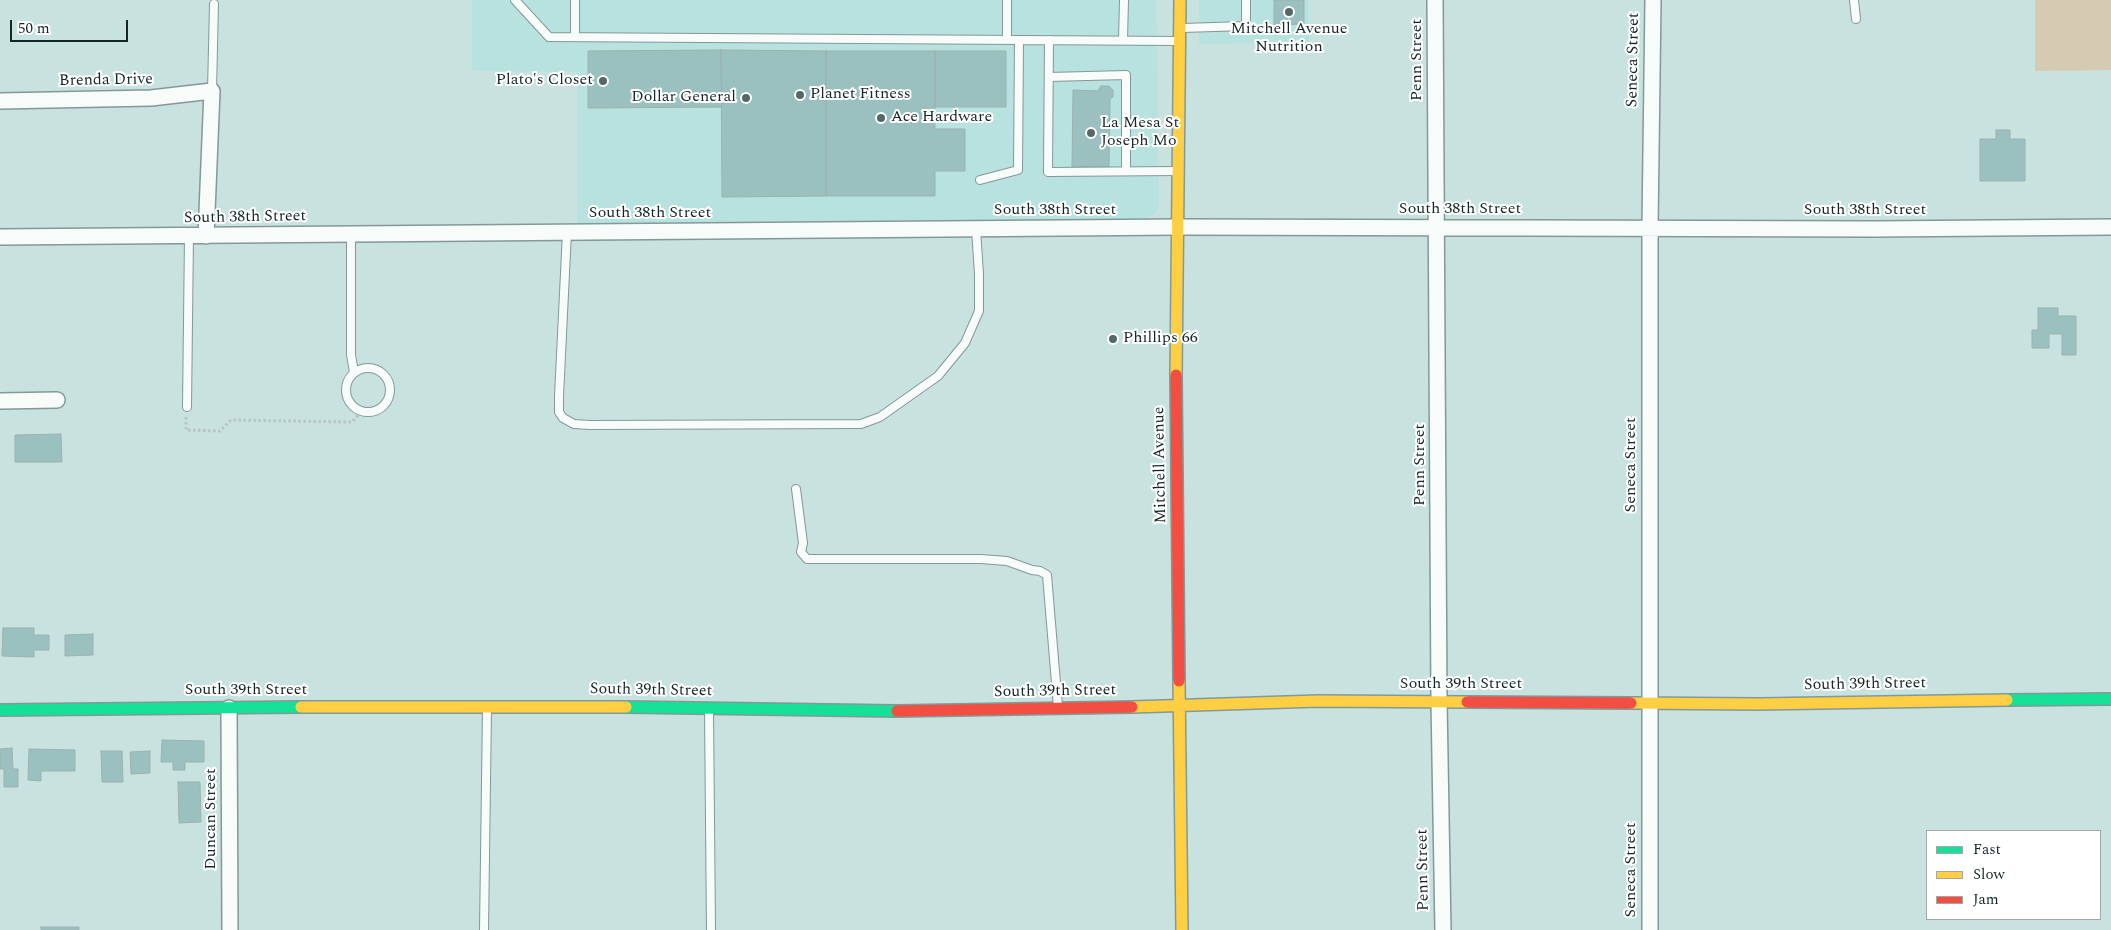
<!DOCTYPE html>
<style>
body{margin:0}
#map{position:relative;width:2111px;height:930px;overflow:hidden;background:#c8e2e0;font-family:Spectral,serif}
canvas{display:block}
.legend{position:absolute;left:1926px;top:830px;width:175px;height:90px;box-sizing:border-box;background:#fff;border:1px solid #a1a9a8;margin:0;padding:6px 9px;list-style:none;font-size:15px;color:#142726}
.legend li{display:flex;align-items:center;gap:10px;height:25px}
.legend b{width:25px;border:1px solid #a1a9a8}
.scale{position:absolute;left:10px;top:20px;width:118px;height:22px;box-sizing:border-box;border:2px solid #142726;border-top:0;padding-left:6px;font-size:15px;line-height:18px;white-space:nowrap;color:#142726;-webkit-text-stroke:4px #fff;paint-order:stroke}
</style>
<div id="map">
<canvas width="2111" height="930"></canvas>
<ul class="legend">
<li><b style="height:6px;background:#16e098"></b>Fast</li>
<li><b style="height:6px;background:#ffcf43"></b>Slow</li>
<li><b style="height:6px;background:#f24e42"></b>Jam</li>
</ul>
<div class="scale">50 m</div>
</div>
<script>
const context = document.querySelector('canvas').getContext('2d');
context.lineJoin = 'round';
function fillPath(path, color) { context.fillStyle = color; context.fill(path, 'evenodd'); }
const shape = rows => new Path2D(rows.map(r => 'M' + r).join(''));
function trace(path, color, width, dash) { context.strokeStyle = color; context.lineWidth = width; context.lineCap = dash ? 'butt' : 'round'; context.setLineDash(dash || []); context.stroke(path); }
function drawText(font, color, halo, rows, align = 'center') {
  context.font = font + ' Spectral,serif'; context.lineWidth = 4; context.setLineDash([]); context.textBaseline = 'middle'; context.strokeStyle = halo; context.fillStyle = color; for (const [text, x, y, turn = 0] of rows) {
    context.save(); context.translate(x, y); context.rotate((+turn || 0) * Math.PI / 180); context.textAlign = isNaN(turn) ? turn : align; if (halo) context.strokeText(text, 0, 0); context.fillText(text, 0, 0); context.restore();
  }
}
fillPath(shape([
 [472,0,1156,0,1159,206,1155,213,1146,218,1127,219,577,223,577,72,472,71],
 [1199,0,1309,0,1309,42,1199,44]
]), '#b7e2df');
fillPath(shape([
 [2035,0,2111,0,2111,70,2035,71]
]), '#d5cbb2');
const building = shape([
 [1274,0,1304,0,1304,24,1274,25,1274,0],
 [721,50,826,51,826,196,722,197,721,50],
 [721,50,722,107,588,108,588,51,721,50],
 [826,51,935,51,935,129,965,129,965,171,935,171,935,196,826,196,826,51],
 [935,51,1006,51,1006,107,935,107,935,51],
 [1101,86,1109,86,1113,90,1113,97,1110,99,1109,167,1072,167,1073,90,1098,91,1101,86],
 [1996,130,2010,130,2010,139,2025,139,2025,181,1980,181,1980,139,1996,139,1996,130],
 [2038,308,2058,308,2058,316,2076,316,2076,355,2062,355,2062,334,2049,334,2049,348,2032,348,2032,330,2038,330,2038,308],
 [61,434,62,462,15,462,15,435,61,434],
 [3,628,34,628,34,635,49,635,49,650,34,650,34,657,2,656,3,628],
 [93,634,93,655,65,656,65,635,93,634],
 [162,740,204,741,204,762,185,762,185,770,173,770,173,762,161,762,162,740],
 [12,748,13,769,18,769,18,787,4,787,4,769,0,769,0,749,12,748],
 [29,749,75,750,75,771,41,771,41,781,28,780,29,749],
 [101,751,122,751,123,782,102,782,101,751],
 [150,751,150,773,131,774,130,752,150,751],
 [178,782,200,782,201,822,179,823,178,782],
 [41,927,79,927,79,930,41,930,41,927]
]);
fillPath(building, '#9ac1bf');
trace(building, '#9db1b0', 1);
const lane = shape([
 [515,0,549,37,1178,41],
 [1007,0,1007,40],
 [1854,0,1856,19],
 [1182,28,1246,26,1246,0],
 [575,37,575,0],
 [1049,40,1048,172,1177,171],
 [1123,40,1124,0],
 [1049,77,1126,75,1126,171],
 [212,91,214,4],
 [980,180,1018,170,1019,40],
 [567,232,559,396,559,412,563,418,574,424,590,425,861,424,880,417,938,376,965,343,979,311,979,274,976,229],
 [351,235,351,355,354,372],
 '346 390a22 22 0 1 1 44 0a22 22 0 1 1-44 0Z',
 [187,407,189,236],
 [796,489,803,543,801,552,807,559,981,559,1007,561,1032,570,1040,571,1047,575,1058,707],
 [709,710,711,930],
 [484,930,487,709]
]);
const street = shape([
 [1435,0,1439,701,1443,930],
 [0,101,151,98,212,91,206,236],
 [0,237,1179,227,1875,229,2111,227],
 [0,401,57,400],
 [229,708,230,930],
 [1650,930,1650,227,1653,0]
]);
const fast = shape([
 [2007,700,2111,699],
 [626,707,897,711],
 [0,710,301,707]
]);
const slow = shape([
 [1176,375,1180,0],
 [1179,681,1182,930],
 [1631,703,1759,704,2007,700],
 [301,707,626,707],
 [1132,707,1318,701,1467,702]
]);
const jam = shape([
 [1176,375,1179,681],
 [1467,702,1631,703],
 [897,711,1132,707]
]);
trace(lane, '#849897', 10);
trace(street, '#849897', 18);
trace(fast, '#849897', 14);
trace(slow, '#849897', 14);
trace(jam, '#849897', 14);
trace(shape([
 [186,417,186,430,220,431,231,420,352,422,362,411]
]), '#bac3c3', 3, [2.5, 2.5]);
trace(lane, '#f7fbfa', 8);
trace(street, '#f7fbfa', 15);
trace(fast, '#16e098', 11);
trace(slow, '#ffcf43', 11);
trace(jam, '#f24e42', 11);
for (const [x, y, r, color] of [
 [1289,12,5,"#536867"],
 [603,81,5,"#536867"],
 [800,95,5,"#536867"],
 [746,98,5,"#536867"],
 [881,118,5,"#536867"],
 [1091,133,5,"#536867"],
 [1113,339,5,"#536867"]
]) { const dot = new Path2D(); dot.arc(x, y, r, 0, 2 * Math.PI); context.fillStyle = color; context.fill(dot); trace(dot, '#fff', 2); }
drawText('16px', '#142726', '#fff', [
 ["Mitchell Avenue",1289,30,"center"],
 ["Nutrition",1289,48,"center"],
 ["Plato's Closet",593,81,"right"],
 ["Planet Fitness",810,95],
 ["Dollar General",736,98,"right"],
 ["Ace Hardware",891,118],
 ["La Mesa St",1101,124],
 ["Joseph Mo",1101,142],
 ["Phillips 66",1123,339]
], 'left');
drawText('16px', '#142726', '#fff', [
 ["Penn Street",1418,60,-90],
 ["Seneca Street",1634,60,-89],
 ["Brenda Drive",106,81,-1],
 ["South 38th Street",1460,210],
 ["South 38th Street",1055,211],
 ["South 38th Street",1865,211],
 ["South 38th Street",650,214],
 ["South 38th Street",245,218,-1],
 ["Mitchell Avenue",1161,465,-91],
 ["Penn Street",1421,465,-90],
 ["Seneca Street",1632,465,-90],
 ["South 39th Street",1461,685],
 ["South 39th Street",1865,685,-1],
 ["South 39th Street",246,691],
 ["South 39th Street",651,691,1],
 ["South 39th Street",1055,692,-1],
 ["Duncan Street",212,819,-90],
 ["Penn Street",1424,870,-91],
 ["Seneca Street",1632,870,-90]
]);
</script>
